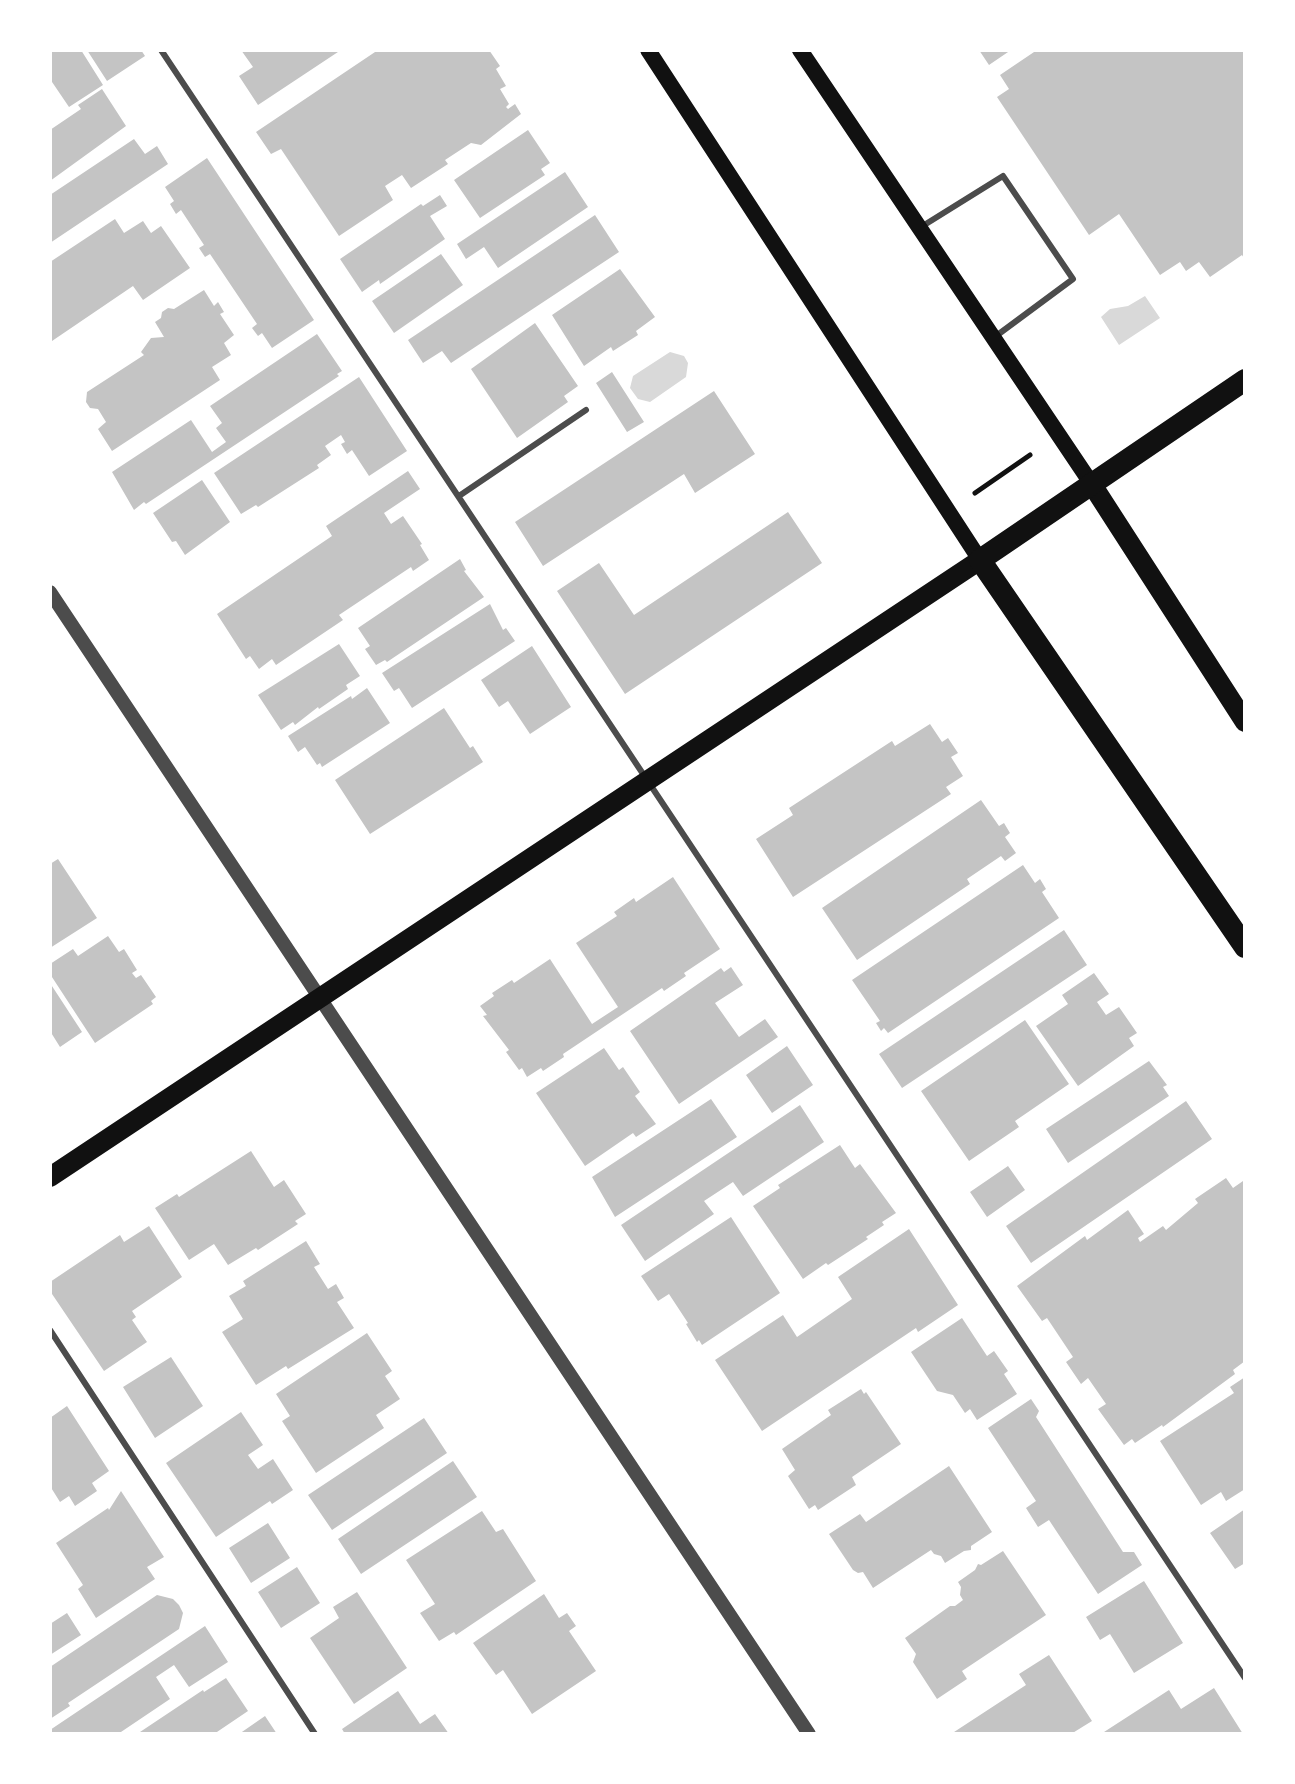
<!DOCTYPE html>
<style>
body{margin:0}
#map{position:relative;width:1295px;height:1784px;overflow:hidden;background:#fff;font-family:"Playfair Display",serif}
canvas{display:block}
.frame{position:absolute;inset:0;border:52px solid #fff;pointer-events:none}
</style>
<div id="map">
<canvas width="1295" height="1784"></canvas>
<div class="frame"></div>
</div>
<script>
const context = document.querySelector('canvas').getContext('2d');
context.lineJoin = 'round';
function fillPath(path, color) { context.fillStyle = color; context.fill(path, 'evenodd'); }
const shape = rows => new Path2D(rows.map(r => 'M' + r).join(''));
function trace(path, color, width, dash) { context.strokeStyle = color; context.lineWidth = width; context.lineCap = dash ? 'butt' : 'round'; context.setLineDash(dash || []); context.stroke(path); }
fillPath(shape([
 [1145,296,1160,318,1119,345,1101,317,1110,309,1128,306],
 [670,352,684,356,688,363,686,377,650,402,638,399,630,388,633,376]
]), '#d9d9d9');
fillPath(shape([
 [50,50,81,50,103,85,69,107,50,79],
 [87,50,141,50,145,56,107,81],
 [241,50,341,50,258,105,239,76,253,67],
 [378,50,482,50,484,52,489,50,500,66,496,69,506,86,500,89,509,104,506,107,508,109,515,104,521,114,481,145,471,143,445,160,448,164,411,188,402,175,385,186,393,200,339,236,281,149,271,154,256,132],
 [979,50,1011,50,989,65],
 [1037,50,1245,50,1245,260,1242,255,1210,277,1199,262,1186,271,1180,262,1160,275,1119,214,1089,235,997,97,1009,89,1000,75],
 [102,89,126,126,50,181,50,130,81,109,78,105],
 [528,130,550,163,541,169,545,175,480,218,454,180],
 [134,139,145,154,157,146,168,164,50,243,50,195],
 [207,158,314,320,272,348,262,333,258,336,252,328,257,324,210,254,205,257,199,248,204,245,181,210,176,214,170,204,174,201,165,187],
 [565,172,588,207,498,268,484,247,466,259,457,244],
 [440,195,447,206,430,216,445,239,380,284,379,280,362,292,340,259,421,204,423,206],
 [595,215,619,252,451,363,442,351,423,363,408,340],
 [115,219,124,233,143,221,151,233,161,226,190,268,143,300,133,286,52,341,50,337,50,262],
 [441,254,463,285,394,333,372,301],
 [620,269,655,317,636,331,638,335,613,351,611,347,584,366,552,315],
 [204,290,214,306,218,302,224,312,220,314,234,335,224,343,231,355,212,367,220,380,112,451,98,429,106,422,98,409,90,408,86,402,87,392,144,355,141,352,151,338,164,337,155,322,161,318,162,312,168,308,174,309],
 [535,323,578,386,564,396,568,402,517,438,471,369],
 [317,334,342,371,337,374,339,376,146,504,144,502,134,510,112,472,191,420,212,452,226,442,216,428,222,423,210,406],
 [612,372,644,422,627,432,596,383],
 [359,377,407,451,369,476,352,450,347,454,341,444,345,442,341,435,325,446,331,455,317,465,319,468,258,507,256,505,241,514,214,473],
 [714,391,755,454,695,493,684,474,543,566,515,522],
 [408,471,420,489,384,513,391,524,403,516,422,544,420,545,429,560,413,571,411,567,339,615,343,620,276,665,272,659,259,669,250,656,246,659,217,614,332,536,326,526],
 [202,480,230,522,185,555,176,541,172,542,153,513],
 [788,512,822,563,625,694,557,591,599,563,634,615],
 [460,559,466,570,464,571,484,597,387,662,385,660,376,665,365,649,370,646,358,628],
 [490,604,503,630,506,628,515,641,412,708,399,688,394,691,382,673],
 [339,644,360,676,346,685,348,689,319,709,318,707,295,725,293,722,281,730,258,695],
 [532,646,571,707,530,734,508,701,499,707,481,680],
 [367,688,390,723,322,767,320,763,317,765,305,747,298,752,288,736,351,696,352,699],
 [444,708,470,748,473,746,483,762,370,834,335,780],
 [930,724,942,742,948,738,958,753,951,757,963,776,946,787,951,794,793,897,756,839,793,815,789,808,892,741,895,746],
 [981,800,999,826,1004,823,1010,833,1005,837,1016,853,1005,861,1001,856,967,879,970,884,857,960,822,908],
 [58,859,97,918,50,948,50,864],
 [1023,865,1035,883,1040,879,1046,889,1042,892,1059,918,888,1033,884,1028,881,1031,876,1023,880,1021,852,980],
 [673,877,720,949,684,973,686,976,664,991,662,988,563,1054,564,1057,543,1071,541,1068,527,1077,522,1068,519,1070,506,1052,509,1050,483,1016,487,1015,480,1006,494,996,492,993,512,980,514,983,550,959,592,1024,618,1007,576,943,617,916,614,912,634,898,636,902],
 [1064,930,1087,965,902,1088,879,1054],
 [108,936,119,952,124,949,137,970,132,973,136,978,141,975,156,997,151,1001,153,1004,95,1043,50,974,50,964,73,949,78,956],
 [731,967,743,985,715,1003,739,1037,765,1019,778,1037,679,1104,630,1031,721,968,724,972],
 [1094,973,1109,994,1097,1002,1106,1015,1119,1007,1137,1033,1129,1038,1134,1046,1078,1086,1036,1026,1068,1004,1062,995],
 [50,983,82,1032,60,1047,50,1031],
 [1025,1020,1069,1084,1015,1121,1019,1127,969,1161,921,1091],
 [787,1046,813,1085,772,1113,746,1075],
 [604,1048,619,1070,623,1067,640,1092,635,1096,656,1124,636,1137,633,1133,585,1166,536,1093],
 [1149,1061,1167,1085,1163,1087,1169,1096,1068,1163,1046,1129],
 [711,1099,737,1137,615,1217,592,1177],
 [1186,1101,1212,1139,1031,1263,1006,1226],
 [800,1105,824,1142,743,1196,733,1182,704,1201,714,1214,645,1261,621,1225],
 [840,1145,855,1168,860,1164,896,1213,882,1222,884,1225,866,1237,868,1239,828,1265,826,1263,803,1279,753,1206,780,1188,778,1185],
 [251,1151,274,1187,284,1180,306,1214,295,1221,298,1224,258,1250,256,1248,228,1265,214,1244,189,1260,155,1208,177,1194,179,1197],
 [1008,1166,1025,1190,987,1217,970,1192],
 [1226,1178,1233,1188,1243,1181,1245,1184,1245,1361,1233,1370,1235,1374,1163,1427,1162,1425,1135,1443,1132,1439,1124,1445,1098,1409,1106,1404,1088,1378,1081,1384,1066,1362,1073,1357,1047,1318,1042,1321,1017,1286,1085,1236,1087,1240,1128,1210,1144,1234,1138,1238,1140,1242,1163,1226,1166,1230,1198,1203,1195,1199],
 [731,1217,780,1293,702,1345,699,1340,697,1342,686,1324,688,1323,669,1294,658,1301,641,1276],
 [149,1226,182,1277,132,1311,136,1317,132,1320,147,1342,104,1371,50,1291,50,1282,120,1235,124,1242],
 [909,1229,958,1305,918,1332,916,1328,762,1431,715,1360,783,1315,797,1337,852,1299,838,1277],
 [306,1241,320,1264,314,1267,328,1289,336,1284,344,1298,337,1302,354,1328,288,1369,286,1366,256,1385,222,1332,243,1319,229,1296,246,1286,243,1281],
 [962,1318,987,1356,994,1351,1008,1371,1004,1374,1017,1394,977,1420,970,1409,965,1413,953,1395,937,1391,911,1352],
 [367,1333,392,1371,385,1376,400,1399,376,1415,384,1428,316,1473,282,1421,290,1416,276,1394],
 [171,1357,203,1406,155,1438,123,1387],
 [1245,1377,1245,1489,1226,1501,1221,1492,1201,1505,1160,1441,1234,1393,1230,1387],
 [861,1389,864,1394,866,1392,901,1444,852,1477,856,1485,818,1510,815,1505,809,1509,788,1476,795,1470,782,1449,831,1415,828,1410],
 [1031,1399,1039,1411,1036,1417,1123,1552,1134,1552,1142,1565,1098,1594,1049,1520,1038,1527,1026,1508,1036,1501,988,1428],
 [67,1406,109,1471,92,1483,97,1491,75,1506,69,1496,60,1502,50,1486,50,1418],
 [241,1412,263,1445,248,1455,258,1469,273,1459,293,1490,272,1504,270,1501,216,1537,166,1463],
 [424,1418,447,1453,332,1530,308,1495],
 [453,1461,477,1497,361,1574,338,1539],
 [949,1466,992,1532,971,1546,971,1550,964,1551,945,1563,941,1556,934,1554,931,1550,873,1588,863,1572,858,1573,853,1570,829,1534,860,1514,866,1522],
 [121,1491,164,1557,147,1567,155,1579,96,1618,78,1589,83,1585,56,1543,108,1508,109,1510],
 [1245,1509,1245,1563,1235,1569,1210,1533],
 [482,1511,496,1532,503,1529,536,1581,456,1635,454,1632,439,1641,420,1613,435,1604,406,1560],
 [268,1523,290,1558,251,1583,229,1548],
 [1003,1551,1046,1615,962,1671,967,1679,937,1699,913,1662,916,1654,905,1638,950,1606,955,1606,963,1600,960,1595,961,1587,958,1582,975,1570,978,1564,981,1565],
 [297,1567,320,1603,281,1628,258,1592],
 [1144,1581,1183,1643,1134,1673,1110,1634,1100,1640,1086,1617],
 [357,1592,407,1668,354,1704,310,1638,339,1618,333,1607],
 [544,1594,559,1618,567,1613,576,1626,569,1631,596,1671,532,1714,503,1670,496,1675,473,1643],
 [157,1595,173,1599,179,1605,183,1613,179,1629,68,1703,70,1706,50,1719,50,1667],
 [67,1613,81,1635,50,1655,50,1624],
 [205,1626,228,1662,189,1687,174,1665,156,1677,170,1699,118,1734,50,1734,50,1730],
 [1049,1655,1092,1721,1071,1734,951,1734,1026,1685,1019,1674],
 [226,1678,248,1711,214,1734,137,1734,203,1690,204,1692],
 [1214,1688,1243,1734,1104,1732,1169,1690,1181,1709],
 [398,1691,420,1724,435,1714,449,1734,345,1734,342,1729],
 [265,1716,277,1734,239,1734]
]), '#c4c4c4');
trace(shape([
 [975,493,1030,455]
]), '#111', 5);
trace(shape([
 [161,50,1245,1678],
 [921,227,1003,176,1073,279,996,336],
 [459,496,586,410],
 [50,1330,315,1734]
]), '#4c4c4c', 6);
trace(shape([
 [50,592,809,1734]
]), '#4c4c4c', 14);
trace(shape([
 [648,50,980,560],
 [800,50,1091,483]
]), '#111', 16);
trace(shape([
 [1091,483,1245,722],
 [50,1177,980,560]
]), '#111', 20);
trace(shape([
 [1245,380,980,560,1245,947]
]), '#111', 22);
</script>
